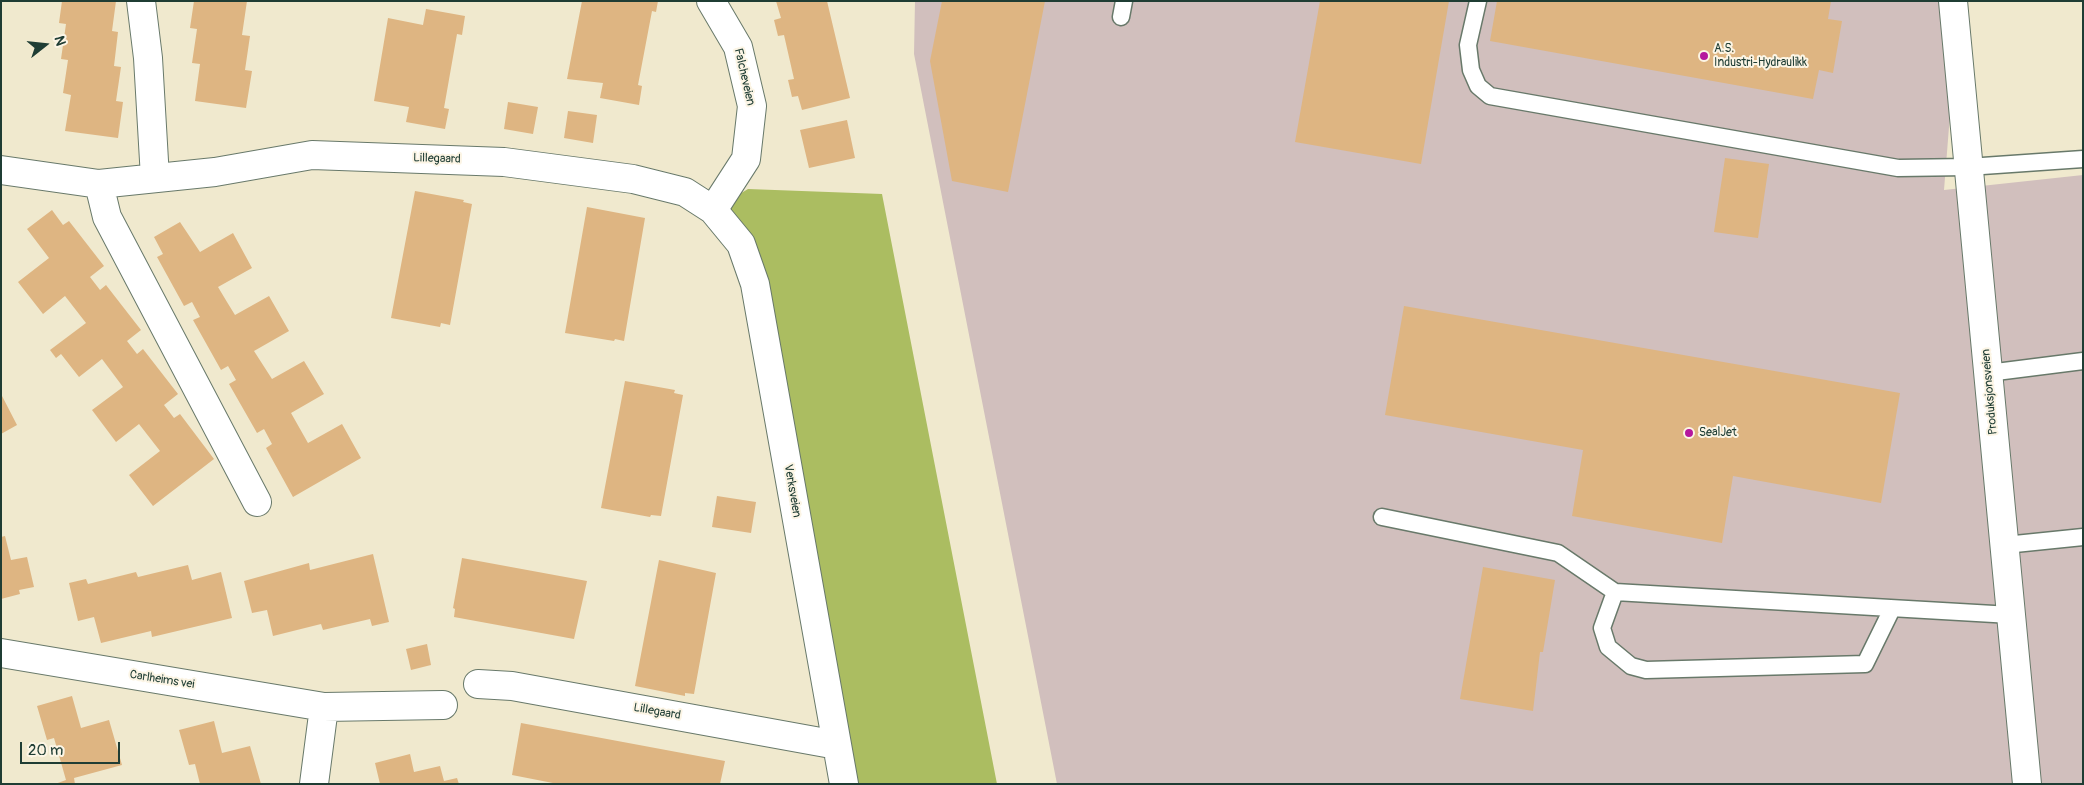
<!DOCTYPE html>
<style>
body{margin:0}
#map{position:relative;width:2084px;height:785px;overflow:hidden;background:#f0e9ce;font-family:Pangolin,sans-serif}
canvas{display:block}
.frame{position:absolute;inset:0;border:2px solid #1f3d34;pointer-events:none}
.north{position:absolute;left:20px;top:20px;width:50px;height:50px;-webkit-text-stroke:4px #fcf5e5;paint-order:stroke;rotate:74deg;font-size:14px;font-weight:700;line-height:20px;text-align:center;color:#1f3d34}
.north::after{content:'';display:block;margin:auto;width:18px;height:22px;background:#1f3d34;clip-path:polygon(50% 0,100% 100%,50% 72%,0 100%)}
.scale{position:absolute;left:20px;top:742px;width:100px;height:22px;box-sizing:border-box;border:2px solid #1f3d34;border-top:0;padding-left:6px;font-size:15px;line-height:18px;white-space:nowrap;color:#1f3d34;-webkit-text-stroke:4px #fcf5e5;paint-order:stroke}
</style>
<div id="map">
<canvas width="2084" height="785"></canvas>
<div class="frame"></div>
<div class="north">N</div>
<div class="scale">20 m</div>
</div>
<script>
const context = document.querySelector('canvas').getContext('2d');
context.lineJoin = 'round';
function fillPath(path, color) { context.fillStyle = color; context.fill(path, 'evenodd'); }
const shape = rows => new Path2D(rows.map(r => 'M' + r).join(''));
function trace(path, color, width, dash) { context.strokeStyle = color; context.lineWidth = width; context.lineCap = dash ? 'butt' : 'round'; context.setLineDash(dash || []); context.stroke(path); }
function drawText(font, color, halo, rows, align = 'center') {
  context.font = font + ' Pangolin,sans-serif'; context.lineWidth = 4; context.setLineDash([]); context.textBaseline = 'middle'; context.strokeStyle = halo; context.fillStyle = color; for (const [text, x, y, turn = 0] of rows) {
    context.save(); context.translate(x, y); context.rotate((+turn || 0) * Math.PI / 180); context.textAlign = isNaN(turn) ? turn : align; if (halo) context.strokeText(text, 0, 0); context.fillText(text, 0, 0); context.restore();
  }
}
fillPath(shape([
 [915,1,1959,1,1944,190,2083,175,2083,784,1057,784,914,54]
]), '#d1bfbd');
fillPath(shape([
 [748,189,882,194,997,784,844,784,755,284,713,210]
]), '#abbd61');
fillPath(shape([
 [62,1,116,1,112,31,118,32,114,66,121,67,116,101,123,102,118,138,65,131,71,95,63,93,68,60,61,59,66,24,59,23],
 [194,1,247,1,242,35,250,36,245,70,252,71,246,108,195,101,200,64,192,63,197,29,190,28],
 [582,1,658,1,656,12,652,11,638,85,642,86,639,105,600,98,603,83,567,79],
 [776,1,827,1,850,98,802,110,798,96,792,97,788,80,794,79,784,35,778,36,774,20,781,18],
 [942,1,1045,1,1008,192,952,181,930,61],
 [1320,1,1449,1,1421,164,1295,142],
 [1497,1,1831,1,1828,19,1842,21,1833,73,1819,70,1813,99,1490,41],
 [426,9,465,16,462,35,457,34,444,108,449,109,445,129,406,122,409,107,374,101,388,18,423,25],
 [508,102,538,107,533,134,504,129],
 [568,111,597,115,593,143,564,138],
 [847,120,855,158,809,168,800,130],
 [1725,158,1769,164,1758,238,1714,232],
 [415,191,464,200,463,202,472,204,450,325,441,323,440,327,391,318],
 [587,207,645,218,624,341,615,339,614,341,565,333],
 [52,210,63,225,69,221,104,266,90,277,100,290,106,285,141,330,127,341,137,354,143,349,178,394,164,405,174,418,180,414,214,459,153,506,129,475,160,451,139,424,116,442,92,410,123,387,102,359,79,377,61,354,56,358,50,350,86,323,65,296,43,314,18,282,49,258,27,229],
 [180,222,200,252,233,233,252,268,218,287,227,302,235,315,269,296,289,331,254,351,272,379,304,361,324,394,291,413,308,443,342,424,361,458,293,497,266,448,272,444,264,429,257,433,229,384,236,380,228,366,221,370,193,320,200,317,192,302,184,306,157,257,163,254,154,237],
 [1404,306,1900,393,1881,503,1733,476,1722,543,1572,516,1583,450,1385,415],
 [625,381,675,390,674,393,683,395,661,516,651,515,650,517,601,508],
 [1,394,17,425,1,434],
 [717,496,756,502,751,533,712,527],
 [5,536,11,560,27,557,34,587,19,590,20,594,1,599,1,537],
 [373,554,389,622,372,626,370,619,323,630,321,624,273,636,267,610,252,613,244,581,309,563,310,570],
 [462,558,587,581,574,639,454,617,455,609,453,608],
 [659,560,716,573,694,694,685,693,685,696,635,686],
 [188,565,192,580,221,572,232,618,152,637,151,631,101,643,94,617,78,621,69,583,86,579,88,584,136,572,138,577],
 [1483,567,1555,580,1543,652,1540,652,1533,711,1460,699],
 [427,644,431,665,411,670,406,649],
 [72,696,81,728,109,720,122,765,74,778,75,784,55,784,66,780,54,738,47,740,37,706],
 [214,721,222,753,250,746,261,784,200,784,195,764,189,765,179,730],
 [521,723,725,761,720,784,558,784,512,775],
 [410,754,414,772,440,766,444,781,457,778,459,784,380,784,375,763]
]), '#deb582');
const service = shape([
 [1478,1,1468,45,1471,70,1478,86,1490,96,1898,168,1968,167,2083,159],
 [1121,17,1124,1],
 [1988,373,2083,361],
 [1382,517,1558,553,1615,592,2011,615],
 [2005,545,2083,537],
 [1615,592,1602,628,1608,647,1631,666,1646,670,1865,664,1892,609]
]);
const minor = shape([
 [141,1,148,58,155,178],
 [711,1,738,47,752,106,746,159,713,210],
 [1953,1,2027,784],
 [1,170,99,184,215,172,312,155,504,162,633,179,685,192,713,210,741,244,755,284,844,784],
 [99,184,107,217,257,502],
 [1,653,324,707],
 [478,684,512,686,837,745],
 [314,784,324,707,443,705]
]);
trace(service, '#68796a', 19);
trace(minor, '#68796a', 30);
trace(service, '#fff', 16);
trace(minor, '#fff', 28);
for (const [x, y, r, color] of [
 [1704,56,5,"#b5179e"],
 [1689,433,5,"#b5179e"]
]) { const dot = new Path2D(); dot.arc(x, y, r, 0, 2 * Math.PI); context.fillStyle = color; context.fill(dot); trace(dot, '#fcf5e5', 2); }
drawText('12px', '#1f3d34', '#fcf5e5', [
 ["A.S.",1714,49],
 ["Industri-Hydraulikk",1714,63],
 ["SealJet",1699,433]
], 'left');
drawText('12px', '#1f3d34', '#fcf5e5', [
 ["Falcheveien",744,77,77],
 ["Lillegaard",437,159,2],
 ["Produksjonsveien",1990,392,-95],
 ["Verksveien",792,491,80],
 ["Carlheims vei",162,680,9],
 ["Lillegaard",657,712,10]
]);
</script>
